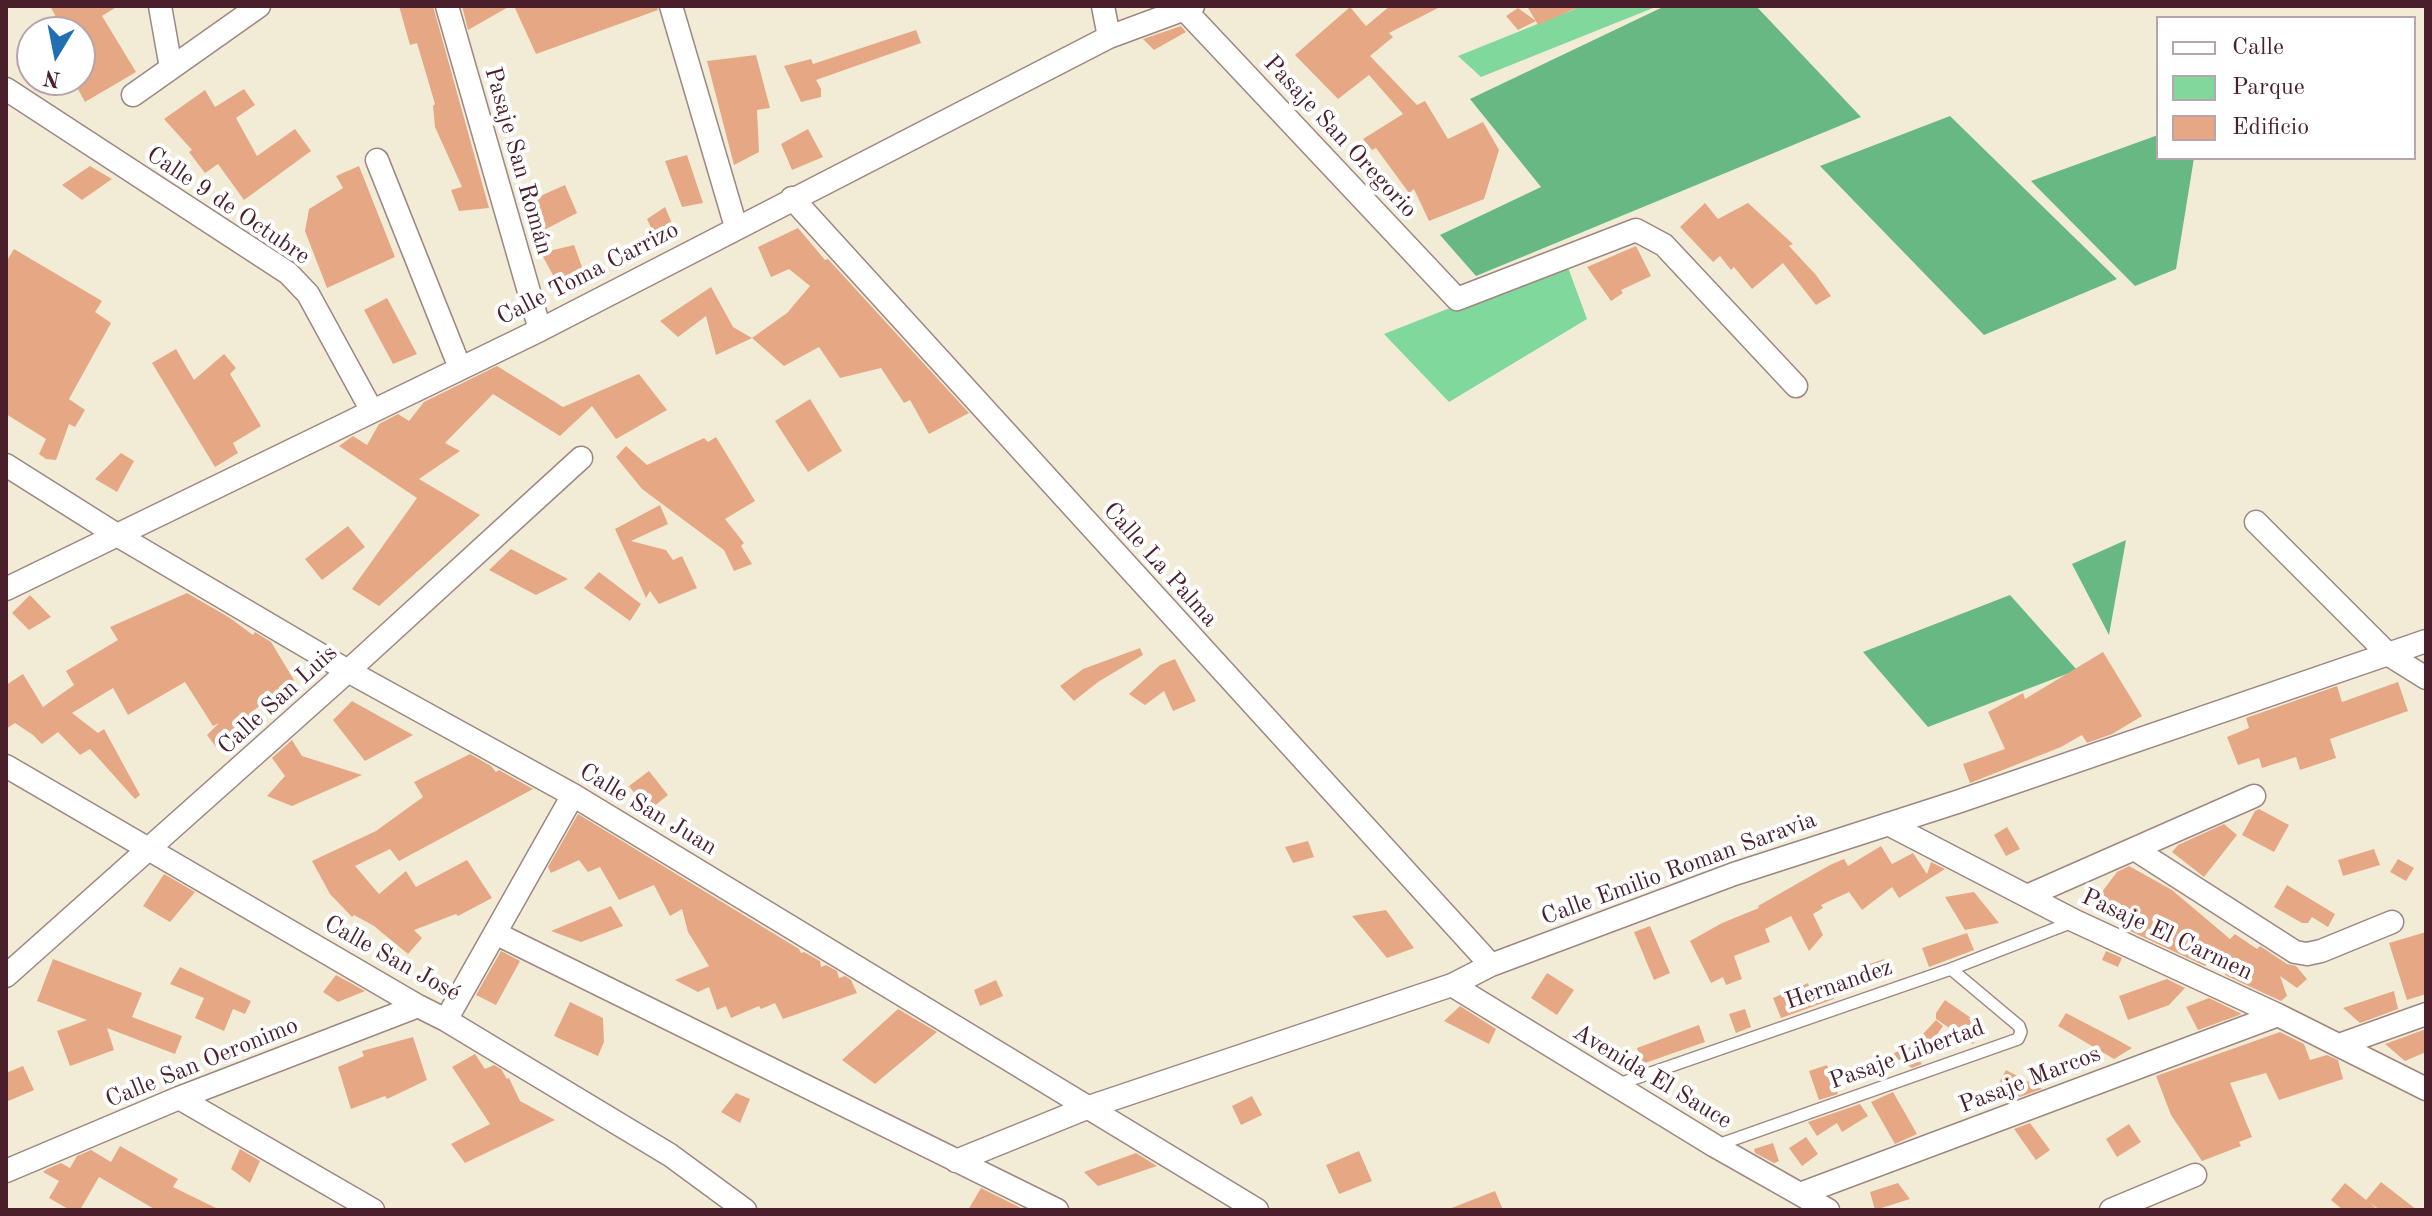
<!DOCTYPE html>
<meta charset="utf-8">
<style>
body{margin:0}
#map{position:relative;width:2432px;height:1216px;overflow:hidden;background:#f2ecd7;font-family:"Old Standard TT",serif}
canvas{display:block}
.frame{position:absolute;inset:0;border:8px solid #4a1f2b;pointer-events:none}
.legend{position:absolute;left:2156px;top:16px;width:260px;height:144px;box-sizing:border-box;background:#fff;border:2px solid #b7a5aa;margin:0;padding:10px 14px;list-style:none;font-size:24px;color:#4a1f2b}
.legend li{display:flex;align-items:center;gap:16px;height:40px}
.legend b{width:40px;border:2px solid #b7a5aa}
.north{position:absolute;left:16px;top:16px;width:80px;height:80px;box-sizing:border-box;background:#fff;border:2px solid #b7a5aa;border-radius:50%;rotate:190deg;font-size:22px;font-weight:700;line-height:32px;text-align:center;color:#4a1f2b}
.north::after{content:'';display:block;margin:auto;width:28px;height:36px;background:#1f6fb2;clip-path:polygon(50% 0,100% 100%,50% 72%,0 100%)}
</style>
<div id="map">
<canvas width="2432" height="1216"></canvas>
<div class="frame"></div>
<ul class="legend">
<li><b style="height:10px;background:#fff"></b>Calle</li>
<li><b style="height:22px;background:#81d89d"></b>Parque</li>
<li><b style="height:22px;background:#e6a884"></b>Edificio</li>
</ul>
<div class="north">N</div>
</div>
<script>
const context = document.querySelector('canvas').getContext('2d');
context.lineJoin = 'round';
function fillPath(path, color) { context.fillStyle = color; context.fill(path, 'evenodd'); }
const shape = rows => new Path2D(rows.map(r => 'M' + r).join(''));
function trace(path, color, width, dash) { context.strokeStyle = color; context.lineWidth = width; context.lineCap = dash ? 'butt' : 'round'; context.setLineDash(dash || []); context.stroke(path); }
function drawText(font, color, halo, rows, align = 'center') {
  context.font = font + ' "Old Standard TT",serif'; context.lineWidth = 8; context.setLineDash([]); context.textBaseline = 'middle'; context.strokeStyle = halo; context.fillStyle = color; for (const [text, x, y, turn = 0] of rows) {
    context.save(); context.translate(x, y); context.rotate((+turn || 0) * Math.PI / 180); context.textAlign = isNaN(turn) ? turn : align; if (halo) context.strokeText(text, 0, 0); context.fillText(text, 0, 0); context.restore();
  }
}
fillPath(shape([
 [1572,6,1658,6,1481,77,1458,56,1575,9],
 [1566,262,1587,319,1449,402,1384,334]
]), '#81d89d');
fillPath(shape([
 [1665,6,1756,6,1861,117,1476,276,1440,235,1541,187,1470,99],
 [1950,116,2117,279,1984,335,1820,166],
 [2158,135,2158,158,2194,158,2176,269,2135,286,2031,181],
 [2126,540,2109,635,2072,564],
 [2010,595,2077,670,1928,727,1863,652]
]), '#68b884');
fillPath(shape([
 [50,6,118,6,102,16,136,72,85,102,73,80,80,80,80,32,30,32,56,17],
 [399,6,433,6,489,208,459,211,451,190,462,187,435,127,433,106,435,104,417,43,410,45],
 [462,6,510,6,468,30],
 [514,6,657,6,658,10,536,54],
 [1390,6,1442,6,1389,33,1393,37,1370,56,1417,105,1425,101,1448,139,1483,122,1499,150,1484,199,1429,221,1414,189,1409,193,1376,148,1372,150,1363,139,1403,114,1369,75,1338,99,1295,55,1350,7,1366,26],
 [1527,6,1581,6,1538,25],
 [1518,8,1536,21,1518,30,1506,16],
 [1181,26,1186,32,1154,50,1143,39],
 [916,30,921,43,816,80,821,89,821,97,801,102,784,66,811,59,813,64],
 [756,55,770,108,757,110,759,152,734,165,707,61],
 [244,89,255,105,236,118,257,156,295,129,311,151,244,200,218,164,205,173,189,152,192,150,164,119,205,90,215,107],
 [808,129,823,157,792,170,781,144],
 [687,155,703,203,682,207,665,161],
 [90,166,112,179,82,200,62,185],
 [359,166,395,257,327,288,305,231,309,209,343,188,336,176],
 [565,185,577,213,542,231,529,201],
 [1705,203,1718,219,1748,203,1793,244,1789,246,1816,275,1831,296,1816,305,1783,263,1752,289,1734,267,1731,270,1720,256,1713,262,1680,227],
 [665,207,674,228,655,236,647,219],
 [798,228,825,260,828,259,969,413,929,434,910,400,904,403,881,368,840,378,819,347,784,366,752,338,787,313,810,286,789,269,771,277,758,247],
 [574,245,588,283,561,290,541,253],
 [1636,246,1651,276,1621,290,1623,293,1611,301,1587,267],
 [14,249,102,301,95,312,111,323,69,399,85,410,75,427,69,424,56,460,46,459,39,454,46,439,6,414,6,262],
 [711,287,733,327,752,338,716,355,706,316,678,337,660,321],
 [387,298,417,354,393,364,364,310],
 [176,349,194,380,224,354,236,368,230,374,261,426,233,443,238,453,215,467,152,363],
 [497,366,563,407,639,374,667,410,616,439,592,406,560,436,493,394,445,443,460,451,419,479,480,515,379,606,352,589,417,498,339,446,353,436,367,445,379,424,398,414,409,421,424,402],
 [810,399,842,451,808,472,775,421],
 [716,437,755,501,725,519,744,543,741,546,752,564,734,571,724,550,642,489,616,457,626,446,647,465,704,438,708,442],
 [121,453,134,461,117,492,95,479],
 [660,505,668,524,631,541,666,550,673,560,682,556,697,588,659,604,650,591,646,598,615,529],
 [348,526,365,547,322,580,305,559],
 [511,549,568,579,536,595,489,570],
 [599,572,641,604,630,621,584,588],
 [187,593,230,618,253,635,255,632,271,642,294,680,249,714,254,720,216,747,207,735,219,723,213,726,185,682,128,715,113,688,72,713,98,733,104,729,140,795,135,799,90,749,80,755,58,732,42,744,33,735,15,723,6,729,6,685,23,674,43,707,74,685,66,671,118,640,110,627],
 [30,595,51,617,29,630,12,613],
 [1140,648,1143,655,1098,682,1074,701,1060,686,1083,669],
 [2103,652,2142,716,2112,734,2087,743,2082,735,2061,747,1970,783,1963,764,2005,749,1988,712,2023,693,2025,699],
 [1175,659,1196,701,1173,711,1164,691,1145,705,1129,694,1160,665],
 [2398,682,2408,711,2330,739,2336,758,2300,770,2296,757,2262,768,2259,758,2238,765,2227,737,2249,728,2246,718,2337,686,2342,702],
 [352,701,413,735,365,761,333,720],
 [292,740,302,756,362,775,292,806,267,796,285,776,272,758],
 [470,754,491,766,496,772,499,770,533,789,399,861,390,849,355,866,379,894,406,871,416,887,467,860,492,898,458,916,456,914,414,930,422,938,408,954,374,926,354,915,352,917,330,894,312,861,376,831,423,797,414,782],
 [649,771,668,795,648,811,629,786],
 [2259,809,2289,825,2274,852,2242,835,2255,811],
 [578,814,799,949,801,953,804,952,820,961,821,967,826,965,837,971,839,978,845,976,851,980,857,993,783,1019,775,1003,761,1009,759,1006,731,1018,726,1006,717,1010,709,987,698,992,675,980,709,966,688,932,682,909,670,916,654,885,619,900,600,867,588,872,579,860,551,873,548,867],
 [2224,824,2237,835,2204,877,2172,852,2178,845],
 [2007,827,2020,849,2006,856,1994,835],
 [1308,841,1314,857,1293,863,1285,847],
 [1881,846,1892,864,1913,853,1927,874,1931,862,1945,869,1899,898,1892,887,1862,910,1849,892,1821,905,1823,908,1813,914,1823,935,1809,951,1791,916,1765,929,1770,942,1734,956,1742,979,1726,985,1723,977,1711,983,1690,941,1722,923,1759,908,1758,906,1830,865,1844,859,1848,866],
 [2374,849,2380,865,2343,876,2338,860],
 [2398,859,2414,868,2406,881,2390,872],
 [2129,866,2172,890,2230,939,2235,934,2257,949,2260,946,2287,964,2296,966,2307,979,2297,988,2280,976,2287,996,2281,1001,2227,976,2210,960,2205,966,2119,926,2120,924,2092,905,2117,872],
 [164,874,195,892,170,922,143,906],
 [2287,885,2335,914,2328,927,2312,917,2308,923,2302,923,2274,907],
 [1974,892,1999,923,1965,930,1945,897],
 [611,906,623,926,581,942,551,931],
 [1386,910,1414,948,1387,958,1352,916],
 [1650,926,1670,973,1654,980,1634,932],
 [2426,932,2426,994,2407,1000,2389,943],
 [1967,933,1974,950,1929,967,1922,948],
 [501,951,520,961,496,1005,476,995],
 [2106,951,2122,958,2118,967,2102,960],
 [53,959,142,993,132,1017,182,1036,175,1054,107,1028,114,1050,70,1066,57,1031,87,1020,37,1001],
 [1884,959,1891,977,1880,981,1875,977,1870,964],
 [180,967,251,1001,245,1014,233,1009,224,1031,195,1018,204,998,170,984],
 [1547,973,1574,990,1557,1015,1531,998],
 [336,975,365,991,338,1002,323,992],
 [2167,979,2185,988,2169,1005,2128,1020,2119,996],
 [996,980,1003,996,980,1006,974,990],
 [1808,983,1810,990,1828,983,1834,999,1781,1018,1773,998],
 [2394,991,2398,1009,2360,1023,2343,1008],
 [2209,998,2242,1014,2198,1030,2186,1007],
 [1945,1000,1984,1027,1973,1044,1936,1019,1936,1013],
 [570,1002,603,1018,604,1042,598,1056,554,1036],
 [1460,1006,1496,1029,1489,1044,1444,1021],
 [898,1009,937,1032,875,1084,842,1060],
 [1745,1009,1751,1027,1736,1033,1729,1014],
 [2066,1013,2114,1038,2132,1048,2114,1059,2058,1026],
 [1936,1020,1943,1026,1919,1060,1922,1064,1912,1068,1892,1055,1907,1044,1910,1048],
 [1699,1025,1705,1042,1642,1064,1637,1048],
 [2426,1029,2426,1052,2405,1061,2385,1044],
 [2280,1032,2304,1044,2310,1060,2327,1055,2338,1060,2343,1079,2279,1100,2266,1073,2230,1083,2252,1137,2239,1142,2241,1146,2202,1161,2171,1115,2156,1076],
 [413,1037,427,1080,387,1099,385,1096,351,1109,338,1067,364,1056,362,1051],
 [475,1054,485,1069,494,1065,501,1069,507,1079,509,1078,520,1101,555,1120,465,1163,451,1144,490,1124,452,1067],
 [1827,1065,1838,1094,1819,1100,1809,1071],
 [23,1066,34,1090,6,1102,6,1073],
 [2006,1070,2042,1089,2020,1097,1998,1085],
 [1893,1092,1917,1134,1895,1144,1871,1102],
 [736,1093,750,1099,740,1123,721,1112],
 [1252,1096,1262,1115,1241,1125,1232,1106],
 [1860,1104,1868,1116,1842,1132,1837,1123,1817,1136,1808,1122],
 [2030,1123,2050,1150,2036,1160,2014,1129],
 [2129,1124,2141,1142,2117,1157,2106,1139],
 [1806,1137,1818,1154,1802,1166,1789,1148],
 [1773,1143,1779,1161,1774,1163,1755,1153,1754,1149],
 [120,1146,178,1179,173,1187,220,1210,156,1210,99,1177,80,1210,70,1210,49,1198,59,1181,43,1172,47,1169,61,1163,70,1168,77,1156,91,1150,111,1162],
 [240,1149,260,1161,250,1183,231,1169],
 [1359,1151,1372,1181,1339,1194,1326,1165],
 [1136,1153,1157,1166,1098,1186,1084,1172],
 [2381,1182,2417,1210,2380,1210,2370,1203,2378,1210,2343,1210,2331,1200,2345,1183,2366,1200],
 [1898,1183,1910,1199,1875,1210,1870,1192],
 [981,1188,1017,1206,1024,1210,968,1210],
 [1495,1191,1503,1210,1449,1210,1449,1209]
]), '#e6a884');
const lane = shape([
 [1616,1085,1951,969,2075,921],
 [1715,1146,2018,1039,2021,1032,2019,1026,1951,969]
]);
const street = shape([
 [160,6,171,68],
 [447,6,540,330],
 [671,6,736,227],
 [1103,6,1109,37],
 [1185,10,1457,299,1636,230,1664,245,1796,386],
 [6,89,288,273,308,294,372,411],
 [133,95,259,6],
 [377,160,460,368],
 [792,198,1491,965],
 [6,465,117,535,348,671,573,795,1257,1210],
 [2256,522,2389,655,2426,678],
 [6,589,540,330,1109,37,1193,6],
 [6,766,418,1006,446,1020,670,1155,745,1210],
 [1888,824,2075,921,2278,1015,2426,1089],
 [2136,850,2295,952,2307,954,2321,951,2392,922],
 [2027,896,2254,796],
 [497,934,1057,1210],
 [6,976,348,671,581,458],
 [1452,985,1715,1146,1828,1210],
 [446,1020,573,795],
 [2339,1045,2426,1014],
 [179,1098,373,1210],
 [956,1161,1089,1107,1452,985,1491,965,1734,874,1960,801,2426,641],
 [6,1171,179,1098,418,1006],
 [1800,1194,2278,1015],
 [2111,1210,2195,1175]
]);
trace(lane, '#9e8681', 14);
trace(street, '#9e8681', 25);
trace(lane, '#fff', 11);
trace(street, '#fff', 22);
drawText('24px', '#4a1f2b', '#fff', [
 ["Pasaje San Oregorio",1340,137,47],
 ["Pasaje San Román",518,161,74],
 ["Calle 9 de Octubre",228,206,34],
 ["Calle Toma Carrizo",588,274,-27],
 ["Calle La Palma",1160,565,48],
 ["Calle San Luis",278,700,-42],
 ["Calle San Juan",648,810,31],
 ["Calle Emilio Roman Saravia",1679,869,-20],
 ["Pasaje El Carmen",2167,935,25],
 ["Calle San José",392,959,29],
 ["Hernandez",1839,985,-19],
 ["Pasaje Libertad",1907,1055,-20],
 ["Calle San Oeronimo",202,1063,-22],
 ["Avenida El Sauce",1652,1077,31],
 ["Pasaje Marcos",2030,1080,-21]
]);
</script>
